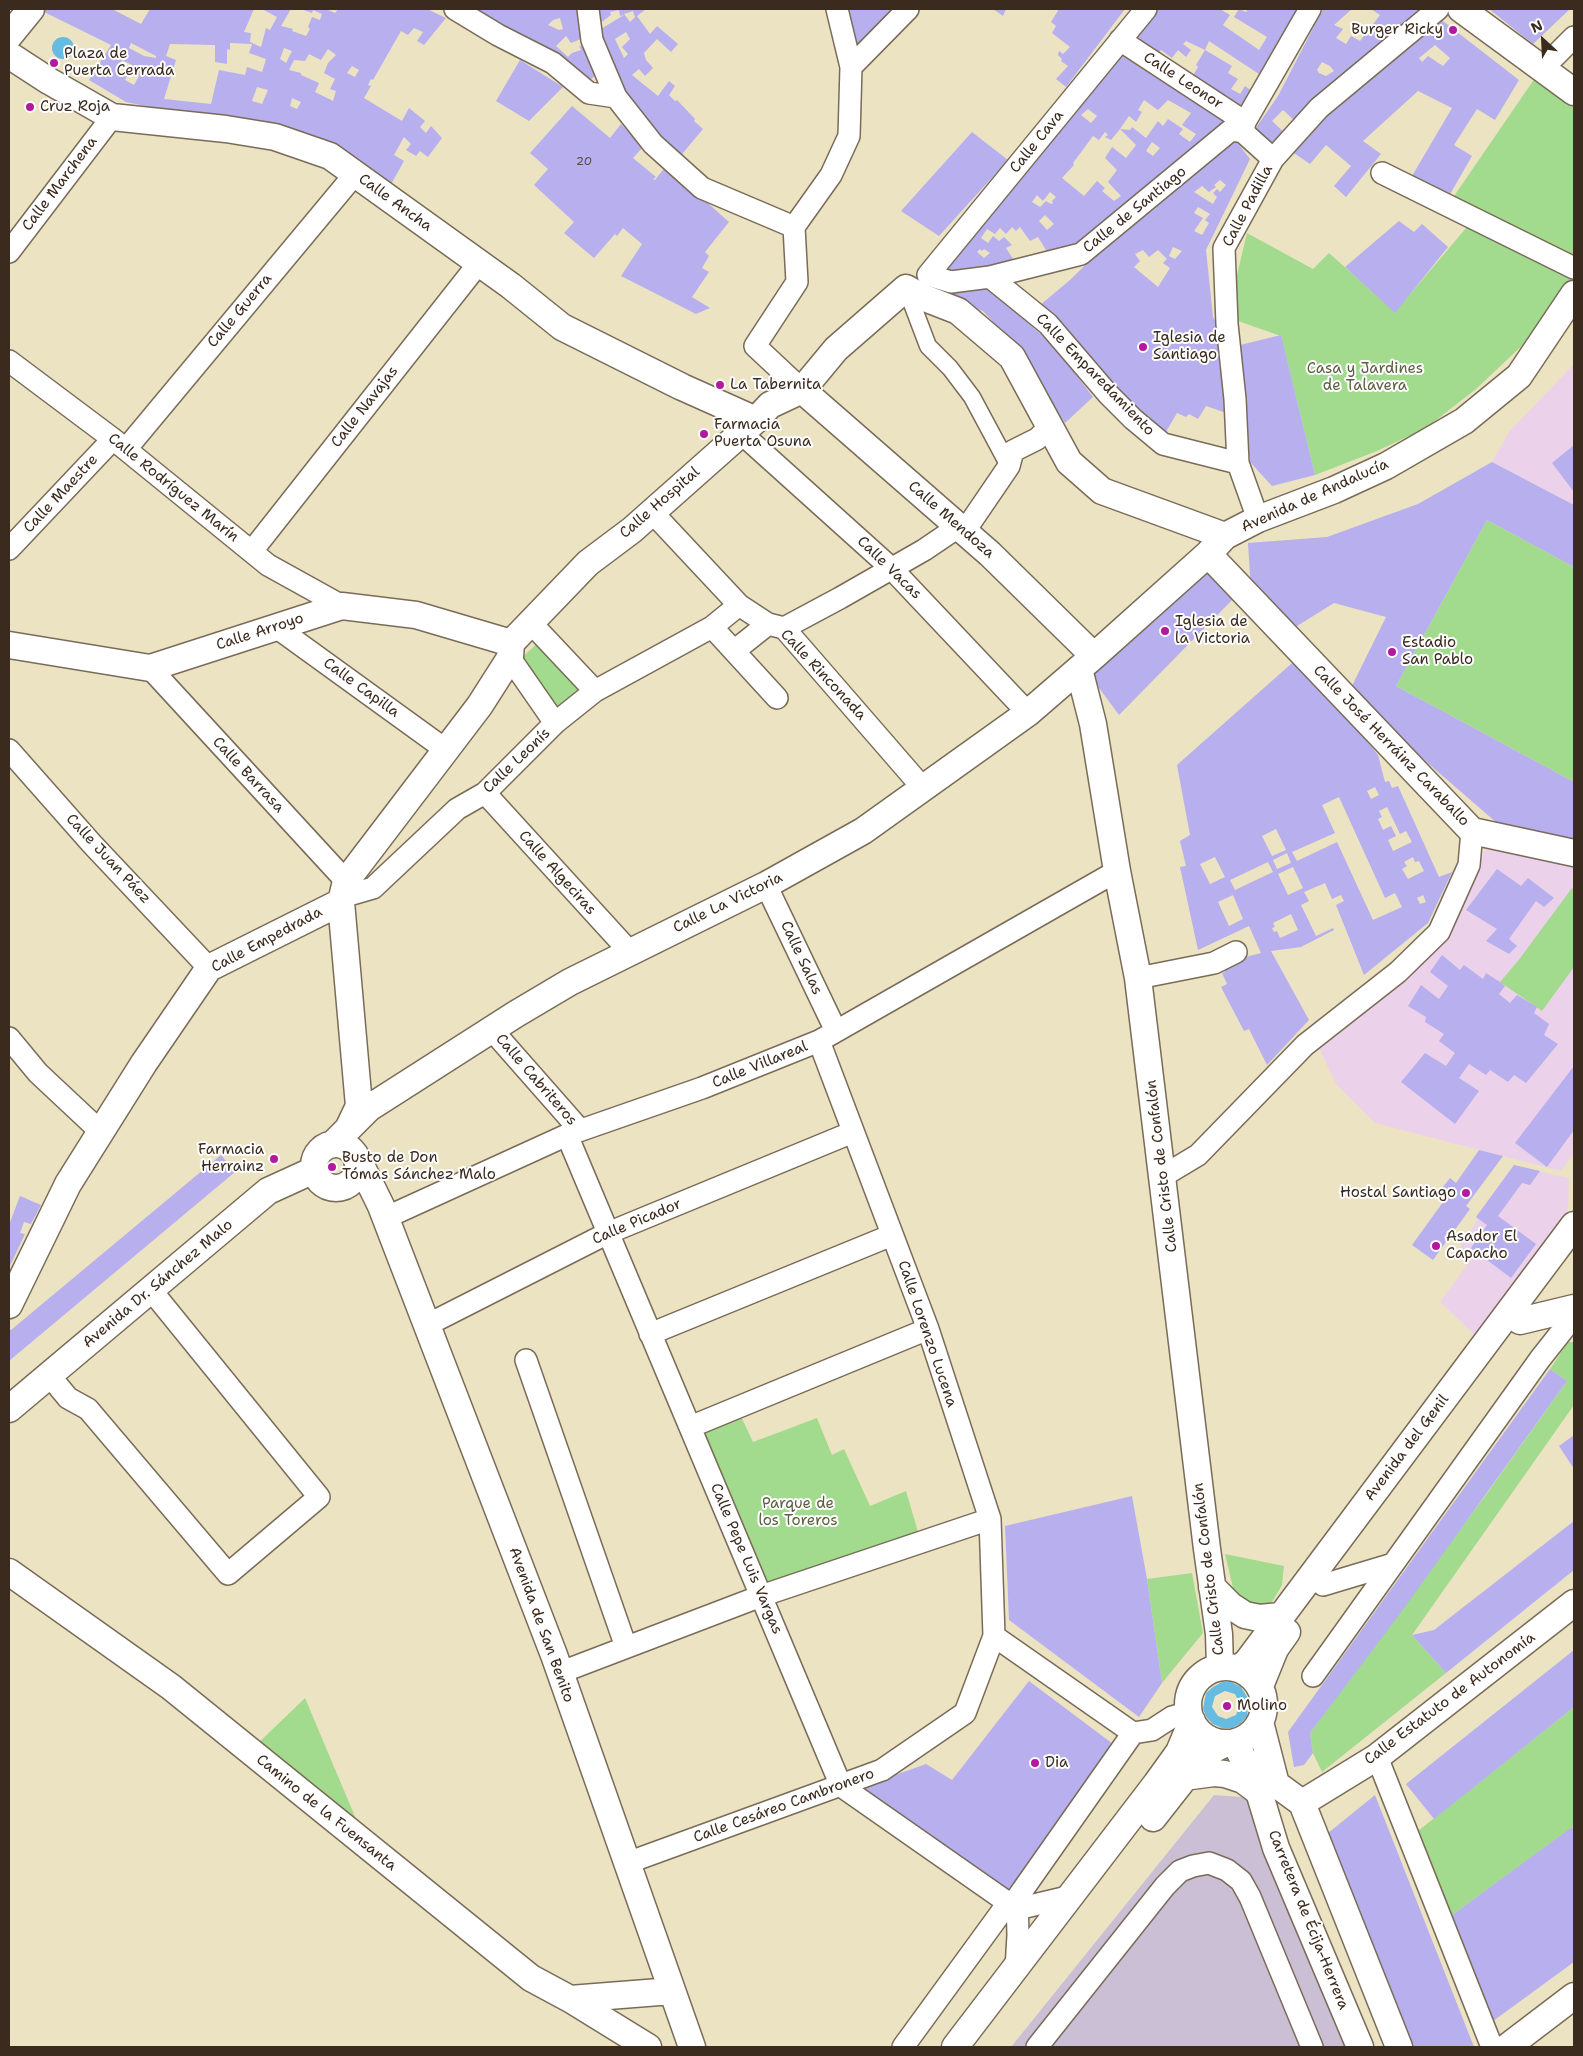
<!DOCTYPE html>
<meta charset="utf-8">
<style>
body{margin:0}
#map{position:relative;width:1583px;height:2056px;overflow:hidden;background:#ece3c3;font-family:"Shantell Sans",sans-serif}
canvas{display:block}
.frame{position:absolute;inset:0;border:10px solid #3b2a1e;pointer-events:none}
.north{position:absolute;left:1518px;top:15px;width:50px;height:50px;-webkit-text-stroke:4px #fff;paint-order:stroke;rotate:335deg;font-size:14px;font-weight:700;line-height:20px;text-align:center;color:#3b2a1e}
.north::after{content:'';display:block;margin:auto;width:18px;height:22px;background:#3b2a1e;clip-path:polygon(50% 0,100% 100%,50% 72%,0 100%)}
</style>
<div id="map">
<canvas width="1583" height="2056"></canvas>
<div class="frame"></div>
<div class="north">N</div>
</div>
<script>
const context = document.querySelector('canvas').getContext('2d');
context.lineJoin = 'round';
function fillPath(path, color) { context.fillStyle = color; context.fill(path, 'evenodd'); }
const shape = rows => new Path2D(rows.map(r => 'M' + r).join(''));
function trace(path, color, width, dash) { context.strokeStyle = color; context.lineWidth = width; context.lineCap = dash ? 'butt' : 'round'; context.setLineDash(dash || []); context.stroke(path); }
function drawText(font, color, halo, rows, align = 'center') {
  context.font = font + ' "Shantell Sans",sans-serif'; context.lineWidth = 4; context.setLineDash([]); context.textBaseline = 'middle'; context.strokeStyle = halo; context.fillStyle = color; for (const [text, x, y, turn = 0] of rows) {
    context.save(); context.translate(x, y); context.rotate((+turn || 0) * Math.PI / 180); context.textAlign = isNaN(turn) ? turn : align; if (halo) context.strokeText(text, 0, 0); context.fillText(text, 0, 0); context.restore();
  }
}
fillPath(shape([
 [1574,364,1574,505,1492,462,1509,432],
 [1488,844,1574,863,1574,1153,1561,1171,1375,1123,1336,1084,1319,1048,1443,937],
 [1514,1165,1569,1178,1568,1211,1476,1336,1440,1302,1472,1258,1459,1248,1478,1219,1476,1217]
]), '#ecd1ea');
fillPath(shape([
 [1214,1795,1254,1798,1360,2047,1011,2047]
]), '#cbbfd5');
fillPath(shape([
 [1535,78,1574,106,1574,262,1450,202],
 [1472,221,1574,276,1528,340,1476,389,1426,428,1377,451,1315,475,1281,336,1235,320,1232,296,1247,233,1313,269,1329,253,1395,312],
 [1487,520,1574,567,1574,782,1396,686],
 [542,639,585,686,553,713,517,662],
 [1572,888,1574,890,1574,967,1542,1011,1500,982,1518,961],
 [1568,1342,1574,1342,1574,1405,1412,1635,1446,1673,1322,1772,1313,1753,1310,1733,1485,1496,1567,1381,1550,1369],
 [737,1408,753,1442,817,1418,832,1455,844,1449,870,1506,906,1491,921,1542,761,1596,690,1427],
 [1225,1554,1284,1566,1282,1585,1272,1602,1259,1605,1253,1604,1234,1592],
 [1192,1573,1203,1633,1162,1683,1147,1579],
 [305,1698,367,1845,250,1751],
 [1574,1707,1574,1826,1448,1918,1418,1831]
]), '#a2db8e');
fillPath(shape([
 '52 48a11 11 0 1 1 22 0a11 11 0 1 1-22 0Z',
 [1222,1682,1231,1682,1241,1687,1249,1700,1247,1716,1240,1724,1232,1728,1222,1728,1213,1724,1207,1718,1203,1709,1206,1693,1213,1687],
 [1225,1691,1235,1694,1240,1704,1236,1715,1226,1719,1218,1716,1212,1707,1215,1696]
]), '#66bbe2');
fillPath(shape([
 [38,9,112,9,141,24,150,9,254,9,244,32,251,33,250,42,261,47,266,28,270,30,277,17,262,9,291,9,281,26,293,29,292,31,306,36,310,29,308,27,312,17,320,20,322,14,313,10,312,13,301,9,326,9,335,13,338,9,427,9,446,18,424,45,417,41,423,32,414,28,408,35,401,31,373,80,371,79,368,85,371,86,364,98,402,121,409,108,425,121,420,127,426,133,431,126,442,138,428,157,420,151,416,156,406,150,411,144,404,137,394,155,404,161,389,188,160,109,126,102,89,80,111,45],
 [131,43,156,56,156,58,144,56,129,48],
 [230,43,252,44,249,53,266,59,262,72,247,67,245,75,219,70,211,104,164,99,176,60,166,56,170,44,215,45,215,62,227,64,227,49,230,50],
 [284,48,292,51,286,63,280,59],
 [328,49,336,55,328,63,324,73,335,79,330,89,336,91,333,101,315,92,319,83,301,75,301,73,289,70,294,60,305,61,309,54,321,60],
 [122,60,132,65,129,71,139,76,134,85,125,80,127,76,117,71],
 [352,66,359,70,355,77,347,73],
 [257,87,268,90,262,104,252,101],
 [292,98,301,102,297,109,290,106],
 [472,9,583,9,599,73,583,85],
 [560,18,563,29,559,30,548,25,553,20],
 [566,36,571,43,581,39,583,47,579,46,581,50,572,53,568,57,556,46],
 [592,9,646,9,637,16,650,34,657,26,678,44,671,52,657,39,644,53,646,60,653,68,645,76,639,69,632,75,658,96,669,81,675,86,669,95,675,101,677,100,695,119,694,121,703,129,678,159,627,102,596,32,624,15,620,16,619,10,610,12,611,15,595,27],
 [633,11,635,17,630,22,624,14],
 [626,32,630,39,622,47,628,54,624,58,615,39],
 [840,9,899,9,853,51],
 [993,9,1006,9,1003,16],
 [1059,9,1125,9,1066,87,1056,79,1068,66,1061,61,1062,59,1058,55,1059,51,1063,54,1070,47,1052,33,1056,26,1051,22],
 [1154,9,1220,9,1230,15,1223,25,1259,50,1267,37,1234,17,1239,9,1246,12,1248,9,1298,9,1262,76,1209,41,1205,50,1232,66,1228,73,1238,79,1231,89,1240,94,1245,86,1252,91,1239,113,1189,82,1198,67,1196,65,1205,50,1186,41,1183,44,1191,50,1186,57,1178,50,1172,58,1161,50,1154,60,1128,43],
 [1323,9,1352,9,1334,25,1343,29,1336,38,1346,44,1351,36,1360,41,1380,15,1371,9,1425,9,1297,123,1283,110,1272,121,1287,135,1271,151,1253,132,1278,96],
 [1322,62,1330,66,1334,71,1326,76,1319,73,1317,70],
 [1489,9,1570,9,1533,44],
 [1439,18,1519,80,1495,120,1477,109,1454,145,1472,156,1449,196,1412,176,1452,108,1418,91,1363,141,1381,154,1346,197,1334,186,1351,166,1326,145,1310,164,1291,151,1319,118],
 [1435,45,1450,58,1443,66,1428,56,1422,62,1419,58],
 [1119,48,1236,120,1074,249,1049,255,1038,237,1030,241,1020,227,1016,231,1012,227,1006,234,1000,228,995,234,987,229,981,238,988,243,993,236,999,241,1004,237,1012,245,1006,248,1017,265,987,273,939,271],
 [1144,100,1158,110,1168,100,1191,113,1182,125,1196,134,1190,142,1179,134,1183,129,1168,119,1163,126,1158,121,1146,138,1132,127,1130,130,1120,129,1129,116,1136,122,1142,112,1138,110],
 [1088,109,1097,116,1091,123,1081,115],
 [1120,129,1136,145,1126,158,1112,147,1105,158,1117,170,1108,182,1121,196,1114,201,1102,191,1105,188,1097,181,1084,196,1062,178,1074,165,1073,163,1093,136,1099,140,1105,132,1108,135,1105,137,1111,140],
 [1152,142,1160,148,1153,156,1146,151],
 [1050,192,1056,197,1052,201,1053,203,1051,204,1046,201,1040,207,1032,202,1037,195,1043,201],
 [1045,215,1054,224,1047,230,1039,221],
 [980,249,982,251,984,249,990,253,984,258,977,252],
 [520,60,563,87,529,121,496,101],
 [572,106,610,138,621,124,643,147,633,158,656,177,653,179,655,180,666,166,729,222,705,252,709,256,702,268,709,272,692,297,710,308,696,314,621,276,642,244,623,228,617,236,615,234,594,258,564,233,574,222,534,185,548,169,530,153],
 [972,132,1008,160,939,236,901,211],
 [1233,137,1250,159,1206,250,1213,317,1219,328,1219,366,1227,388,1232,415,1206,406,1198,419,1189,414,1186,417,1177,413,1160,442,1033,311,1070,280,1108,243,1156,208,1153,206],
 [1220,180,1226,185,1220,192,1217,189,1213,193,1217,197,1213,204,1194,192,1202,186,1209,192,1216,187,1214,185],
 [1198,207,1210,214,1205,220,1209,223,1202,235,1194,231,1203,218,1194,213],
 [1173,247,1182,251,1175,259,1169,256],
 [1143,250,1149,257,1158,250,1167,259,1163,263,1170,268,1158,287,1134,267,1140,261,1135,254],
 [1399,221,1414,232,1422,224,1448,247,1395,313,1345,267],
 [933,285,981,286,991,290,1054,346,1093,397,1065,423,1009,339,983,311,931,296],
 [1281,335,1315,475,1272,486,1250,462,1236,346],
 [1574,445,1574,492,1552,463],
 [1492,462,1574,505,1574,567,1487,520,1396,686,1574,782,1574,841,1497,823,1348,694,1386,617,1334,603,1289,631,1251,592,1248,543,1327,537,1418,504],
 [1203,563,1235,597,1119,715,1091,677,1092,666],
 [1300,656,1378,755,1385,782,1389,781,1392,788,1398,786,1439,877,1452,872,1428,923,1364,975,1336,905,1344,901,1341,895,1332,899,1325,883,1304,892,1309,901,1301,905,1316,936,1333,928,1334,930,1301,947,1271,951,1309,1020,1267,1065,1249,1029,1244,1031,1221,987,1227,984,1222,973,1225,972,1222,963,1261,953,1249,926,1198,950,1180,867,1186,866,1180,841,1190,835,1177,765],
 [1375,787,1379,795,1371,799,1367,791],
 [1339,797,1385,898,1395,893,1402,907,1373,920,1337,842,1297,861,1292,852,1335,833,1322,805],
 [1387,807,1400,834,1406,831,1412,842,1393,851,1388,840,1396,836,1391,826,1383,830,1378,819,1382,817,1379,811],
 [1276,829,1286,850,1272,856,1262,836],
 [1287,853,1291,863,1277,869,1273,860],
 [1215,857,1225,877,1210,884,1200,864],
 [1413,857,1415,862,1419,861,1424,871,1408,879,1402,869,1407,866,1404,862],
 [1268,862,1273,872,1235,890,1230,880],
 [1293,867,1303,888,1288,895,1278,874],
 [1233,895,1243,919,1229,926,1218,902],
 [1423,895,1426,902,1420,904,1417,898],
 [1291,914,1298,930,1280,938,1277,931,1274,932,1272,928,1275,927,1273,923],
 [1497,869,1521,886,1528,878,1554,898,1544,907,1536,901,1509,939,1517,946,1509,954,1486,941,1497,929,1466,910],
 [1442,955,1460,970,1464,965,1483,979,1486,973,1500,982,1505,986,1499,994,1510,1003,1517,995,1537,1007,1534,1013,1549,1024,1544,1035,1558,1044,1526,1083,1514,1075,1508,1082,1490,1070,1486,1075,1469,1064,1459,1078,1479,1091,1455,1124,1401,1082,1425,1053,1446,1066,1455,1053,1439,1041,1444,1034,1425,1022,1426,1017,1408,1006,1421,985,1439,999,1448,986,1430,972],
 [1574,1066,1574,1130,1547,1167,1515,1143],
 [1479,1150,1503,1156,1466,1206,1470,1209,1433,1260,1412,1245,1446,1198,1439,1192,1450,1178,1456,1183],
 [221,1155,235,1172,9,1361,9,1329,11,1330],
 [1514,1165,1540,1171,1530,1185,1522,1183,1498,1216,1536,1244,1511,1278,1471,1248,1487,1225,1476,1217],
 [20,1196,41,1205,31,1224,24,1222,20,1233,25,1234,9,1268,9,1225],
 [1550,1369,1567,1381,1402,1611,1310,1733,1313,1753,1304,1765,1294,1767,1288,1732],
 [1574,1435,1574,1469,1559,1446],
 [1132,1496,1147,1579,1162,1683,1139,1717,1009,1620,1005,1526],
 [1574,1521,1574,1570,1446,1673,1412,1635,1434,1630],
 [1574,1650,1574,1707,1434,1819,1406,1784],
 [1029,1681,1117,1747,1007,1891,862,1787,926,1764,952,1780],
 [1375,1795,1474,2047,1413,2047,1327,1834],
 [1572,1827,1574,1830,1574,1962,1489,2024,1448,1918]
]), '#b7afee');
const pedestrian = shape([
 [906,288,928,346,950,368,972,397,1009,466]
]);
const minor = shape([
 [455,9,498,35,553,63,589,93,616,97,653,144,702,188,794,227],
 [588,9,592,40,616,97],
 [1120,40,1245,122],
 [851,67,908,9],
 [1542,69,1574,37],
 [1273,159,1319,108,1438,9],
 [1382,173,1574,268],
 [9,252,112,117],
 [928,275,951,282,990,277,1081,254,1231,130,1243,132],
 [928,275,1146,9],
 [990,277,1048,324,1108,394,1133,419,1163,444,1238,463],
 [9,361,113,439,268,565,342,606],
 [802,390,755,346,797,282,794,227,831,175,849,136,851,67,837,9],
 [741,433,891,568,1028,713],
 [126,449,355,174],
 [651,511,739,605,768,624,784,628,922,787],
 [1258,519,1238,463,1235,399,1227,324,1224,248,1273,159,1243,132,1245,122,1310,9],
 [964,532,1009,466,1013,451,1037,439,1051,426],
 [9,549,113,439],
 [252,551,479,263],
 [739,605,712,627,777,698],
 [531,623,595,691,712,627],
 [276,627,446,750],
 [784,628,840,598,924,550,958,527],
 [734,651,768,624],
 [510,658,555,723],
 [150,668,346,881],
 [9,750,92,844,209,968],
 [485,793,630,952],
 [766,885,836,1031],
 [342,897,373,888,457,809,485,793,555,723,595,691],
 [1138,978,1214,963,1236,952],
 [492,1030,580,1130],
 [9,1038,38,1073,101,1132],
 [567,1135,841,1786,1017,1909],
 [1163,1176,1198,1155,1305,1045,1398,972,1439,932,1469,865,1472,831],
 [385,1218,567,1135,702,1088,819,1041,1117,871],
 [427,1325,608,1233,853,1132],
 [650,1334,892,1235],
 [526,1360,626,1647],
 [49,1375,68,1398,88,1409,228,1574,319,1497,151,1290],
 [690,1427,928,1329],
 [1323,1585,1393,1564],
 [994,1636,1133,1733,1152,1730,1172,1717,1189,1712],
 [559,1673,761,1596,990,1519],
 [1313,1676,1540,1359,1574,1316],
 [1377,1757,1492,2047],
 [627,1863,882,1770,965,1713,994,1636,990,1519,928,1329,819,1041],
 [1017,1909,1072,1896],
 [1016,1969,1018,1935,1017,1898,1133,1733],
 [903,2047,1008,1903],
 [1037,2047,1165,1886,1180,1871,1193,1866,1209,1863,1227,1870,1241,1881,1250,1897,1312,2047]
]);
const tertiary = shape([
 [1461,9,1574,92],
 [9,36,31,9],
 [9,55,49,81,112,117,226,129,275,137,330,156,511,286,562,327,682,387,756,420],
 [802,390,990,554,1094,656],
 [1208,554,1472,831,1574,853],
 [511,643,588,563,632,530,756,420,770,405,802,390,836,349,906,288,922,297,958,311,1012,357,1069,462,1102,491,1225,536],
 [9,645,150,668,342,606,416,615,511,643],
 [1079,669,1093,724,1117,871,1138,978,1207,1549,1219,1634,1220,1667],
 [348,1129,369,1108,516,1014,570,982,766,885,863,831,1028,713,1094,656,1208,554,1225,536,1258,519,1334,490,1386,466,1464,421,1519,376,1574,294],
 '314 1166a22 22 0 1 1 44 0a22 22 0 1 1-44 0Z',
 [333,1144,348,1129,359,1106,341,902],
 [358,1159,381,1206,554,1655,692,2047],
 [9,1305,68,1184,144,1063,209,968,341,902,346,881,480,705,510,658,511,643],
 [1520,1321,1574,1308],
 [9,1409,268,1191,314,1170],
 [9,1572,171,1687,531,1978,570,1999,648,2047],
 [1212,1587,1231,1606,1245,1615,1259,1618,1281,1616],
 '1188 1705a38 38 0 1 1 76 0a38 38 0 1 1-76 0Z',
 [1238,1669,1247,1662,1574,1225],
 [1260,1686,1275,1649,1287,1632],
 [1260,1722,1276,1784,1302,1803],
 [1235,1742,1259,1792,1276,1848,1360,2047],
 [1184,1777,1214,1773,1225,1774,1243,1780,1259,1792],
 [1302,1803,1377,1757,1574,1603],
 [1302,1803,1399,2047],
 [1153,1818,1197,1762,1210,1751,1226,1743],
 [570,1999,672,1991],
 [955,2047,1156,1784,1179,1752,1192,1721],
 [1507,2047,1574,1996]
]);
trace(pedestrian, '#796b58', 19);
trace(minor, '#796b58', 24);
trace(tertiary, '#796b58', 29);
trace(pedestrian, '#fff', 16);
trace(minor, '#fff', 21);
trace(tertiary, '#fff', 26);
for (const [x, y, r, color] of [
 [1453,30,5,"#b5179e"],
 [54,63,5,"#b5179e"],
 [30,107,5,"#b5179e"],
 [1143,347,5,"#b5179e"],
 [720,385,5,"#b5179e"],
 [704,434,5,"#b5179e"],
 [1165,631,5,"#b5179e"],
 [1392,652,5,"#b5179e"],
 [274,1159,5,"#b5179e"],
 [332,1167,5,"#b5179e"],
 [1466,1193,5,"#b5179e"],
 [1436,1246,5,"#b5179e"],
 [1227,1706,5,"#b5179e"],
 [1035,1763,5,"#b5179e"]
]) { const dot = new Path2D(); dot.arc(x, y, r, 0, 2 * Math.PI); context.fillStyle = color; context.fill(dot); trace(dot, '#fff', 2); }
drawText('12px', '#5a4b52', null, [
 ["20",584,162]
]);
drawText('15px', '#3b2a1e', '#fff', [
 ["Burger Ricky",1443,30,"right"],
 ["Plaza de",64,54],
 ["Puerta Cerrada",64,71],
 ["Cruz Roja",40,107],
 ["Iglesia de",1153,338],
 ["Santiago",1153,355],
 ["La Tabernita",730,385],
 ["Farmacia",714,425],
 ["Puerta Osuna",714,442],
 ["Iglesia de",1175,622],
 ["la Victoria",1175,639],
 ["Estadio",1402,643],
 ["San Pablo",1402,660],
 ["Farmacia",264,1150,"right"],
 ["Herrainz",264,1167,"right"],
 ["Busto de Don",342,1158],
 ["Tómas Sánchez Malo",342,1175],
 ["Hostal Santiago",1456,1193,"right"],
 ["Asador El",1446,1237],
 ["Capacho",1446,1254],
 ["Molino",1237,1706],
 ["Dia",1045,1763]
], 'left');
drawText('15px', '#3b2a1e', '#fff', [
 ["Calle Leonor",1183,81,33],
 ["Calle Cava",1037,142,-51],
 ["Calle Marchena",60,184,-53],
 ["Calle Ancha",395,203,36],
 ["Calle Padilla",1248,206,-62],
 ["Calle de Santiago",1135,210,-39],
 ["Calle Guerra",240,311,-50],
 ["Calle Emparedamiento",1095,375,46],
 ["Calle Navajas",365,407,-52],
 ["Calle Rodríguez Marín",173,488,39],
 ["Calle Maestre",61,494,-47],
 ["Avenida de Andalucía",1315,496,-24],
 ["Calle Hospital",660,503,-41],
 ["Calle Mendoza",951,520,41],
 ["Calle Vacas",889,568,44],
 ["Calle Arroyo",260,632,-18],
 ["Calle Rinconada",823,675,47],
 ["Calle Capilla",361,688,36],
 ["Calle José Herráinz Caraballo",1391,746,46],
 ["Calle Leonís",517,761,-44],
 ["Calle Barrasa",248,775,47],
 ["Calle Juan Páez",108,859,47],
 ["Calle Algeciras",557,873,48],
 ["Calle La Victoria",728,903,-26],
 ["Calle Empedrada",267,940,-28],
 ["Calle Salas",801,958,65],
 ["Calle Villareal",760,1065,-22],
 ["Calle Cabriteros",536,1080,49],
 ["Calle Cristo de Confalón",1162,1166,-97],
 ["Calle Picador",637,1222,-23],
 ["Avenida Dr. Sánchez Malo",158,1284,-40],
 ["Calle Lorenzo Lucena",927,1334,71],
 ["Avenida del Genil",1407,1448,-53],
 ["Calle Pepe Luis Vargas",746,1559,67],
 ["Calle Cristo de Confalón",1209,1569,-97],
 ["Avenida de San Benito",541,1625,70],
 ["Calle Estatuto de Autonomía",1450,1699,-37],
 ["Calle Cesáreo Cambronero",784,1806,-20],
 ["Camino de la Fuensanta",326,1813,39],
 ["Carretera de Écija-Herrera",1308,1920,68]
]);
drawText('15px', '#5a5f40', '#fff', [
 ["Casa y Jardines",1365,369],
 ["de Talavera",1365,386],
 ["Parque de",798,1504],
 ["los Toreros",798,1521]
]);
</script>
